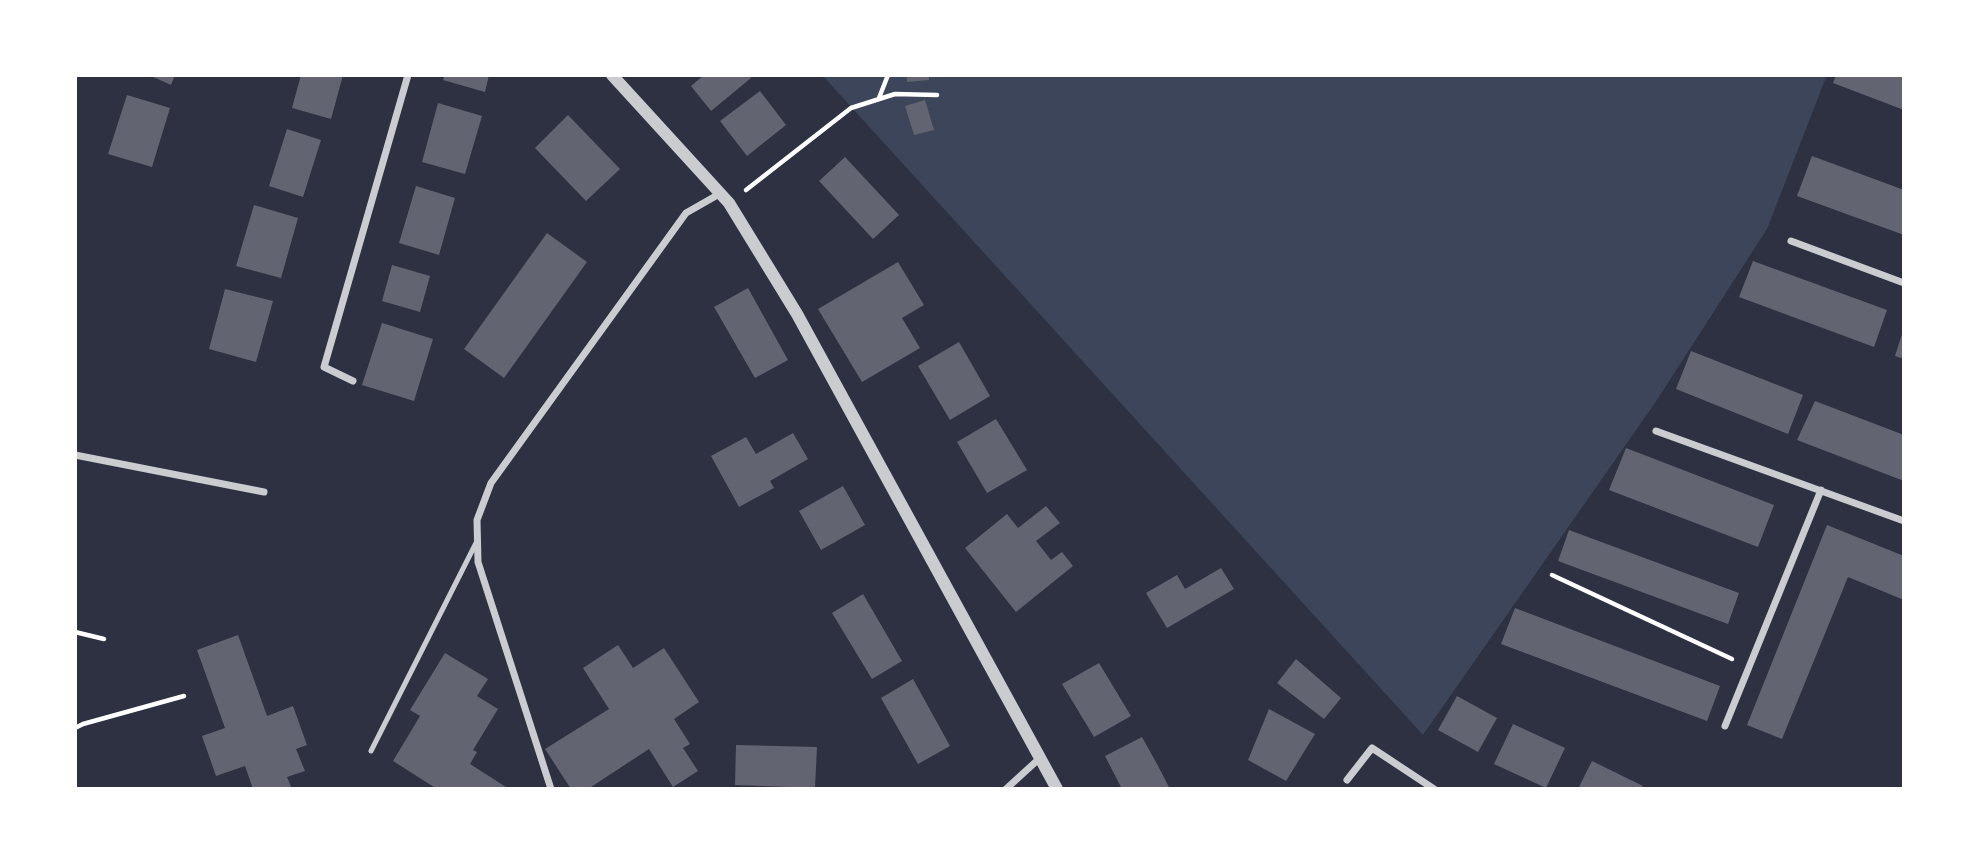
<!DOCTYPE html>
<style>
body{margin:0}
#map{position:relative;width:1979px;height:864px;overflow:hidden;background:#2d3142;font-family:"IBM Plex Sans",sans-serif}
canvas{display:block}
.frame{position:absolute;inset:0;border:77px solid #fff;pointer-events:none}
</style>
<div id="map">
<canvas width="1979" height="864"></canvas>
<div class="frame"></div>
</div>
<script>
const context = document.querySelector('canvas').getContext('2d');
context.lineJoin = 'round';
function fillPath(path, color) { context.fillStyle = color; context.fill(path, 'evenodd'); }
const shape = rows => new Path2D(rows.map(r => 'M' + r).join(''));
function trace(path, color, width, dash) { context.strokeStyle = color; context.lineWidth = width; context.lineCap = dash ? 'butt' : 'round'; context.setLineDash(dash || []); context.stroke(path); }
fillPath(shape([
 [822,75,1827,75,1767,229,1657,400,1423,735]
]), '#3c4559');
fillPath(shape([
 [149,75,175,75,171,85],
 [301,75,343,75,331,119,292,108],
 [445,75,489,75,485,92,443,80],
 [704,75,749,75,751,78,711,111,691,86],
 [907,75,929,75,929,80,907,82],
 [1836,75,1904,75,1904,110,1833,83],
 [760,91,786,125,747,156,720,121],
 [127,95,170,108,152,167,108,154],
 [925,100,934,130,914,135,905,106],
 [438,103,482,116,465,174,422,162],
 [568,115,620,169,586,201,535,148],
 [287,129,321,140,303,197,269,186],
 [1812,156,1904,190,1904,235,1797,196],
 [845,157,899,215,873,239,819,181],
 [416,186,455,198,439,255,399,243],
 [254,205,298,218,281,278,236,266],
 [547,233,587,262,504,378,464,349],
 [1753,261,1887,310,1874,347,1739,297],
 [898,262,924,305,902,318,920,348,862,382,818,309],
 [392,265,430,276,420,312,382,301],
 [748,288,788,360,755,378,714,307],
 [225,289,273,301,256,362,209,349],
 [382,323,433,339,414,401,362,385],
 [1903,331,1904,331,1904,359,1895,356],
 [959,342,990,396,950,420,918,366],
 [1691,351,1803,395,1788,434,1676,389],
 [1815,401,1904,435,1904,481,1797,440],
 [996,419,1027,470,987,493,957,442],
 [793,433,808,459,770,481,774,488,739,507,711,456,746,437,756,454],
 [1626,448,1774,505,1758,547,1609,490],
 [843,486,865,525,821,550,799,511],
 [1046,506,1060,523,1036,541,1051,560,1062,552,1073,566,1016,612,965,548,1007,514,1018,528],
 [1827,525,1904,556,1904,600,1848,577,1782,739,1747,725],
 [1569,530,1739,593,1728,624,1558,561],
 [1221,568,1234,589,1167,628,1146,593,1177,575,1185,589],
 [863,594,902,661,872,679,832,613],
 [1515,608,1720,686,1707,721,1501,644],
 [238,635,267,716,293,706,307,745,296,749,305,771,287,777,292,789,253,789,245,766,216,776,202,736,225,728,197,650],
 [618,645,633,668,664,648,699,702,674,719,690,744,683,748,698,771,673,787,649,749,588,789,571,789,545,749,609,709,583,668],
 [445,653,488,679,477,696,498,709,473,750,477,752,470,764,506,787,505,789,437,789,393,761,420,716,410,710],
 [1296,659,1341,698,1324,719,1277,683],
 [1099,663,1131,716,1094,737,1062,684],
 [913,679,950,746,918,764,881,698],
 [1457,696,1497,718,1478,752,1438,730],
 [1269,709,1315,734,1286,781,1248,760],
 [1513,724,1565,748,1546,788,1494,764],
 [1142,737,1157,764,1170,789,1122,789,1105,756],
 [736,745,817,747,815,788,735,785],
 [1592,761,1643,786,1641,789,1578,789]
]), '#626471');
trace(shape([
 [879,98,888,75],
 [746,190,851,108,895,94,937,95],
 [1552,575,1732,659],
 [75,632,104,639],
 [75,728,83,724,184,696]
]), '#fff', 4.5);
trace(shape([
 [371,751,477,541]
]), '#caccd0', 5);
trace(shape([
 [1791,241,1904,283],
 [353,381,324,367,408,75],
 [1656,431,1904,521],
 [75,455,264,492],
 [1725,726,1821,490],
 [1347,780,1372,748,1434,789],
 [551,789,478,562,477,520,491,483,686,213,721,193],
 [1006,789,1041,757]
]), '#caccd0', 7);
trace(shape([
 [612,75,729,203,797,314,1057,789]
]), '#caccd0', 12);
</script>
